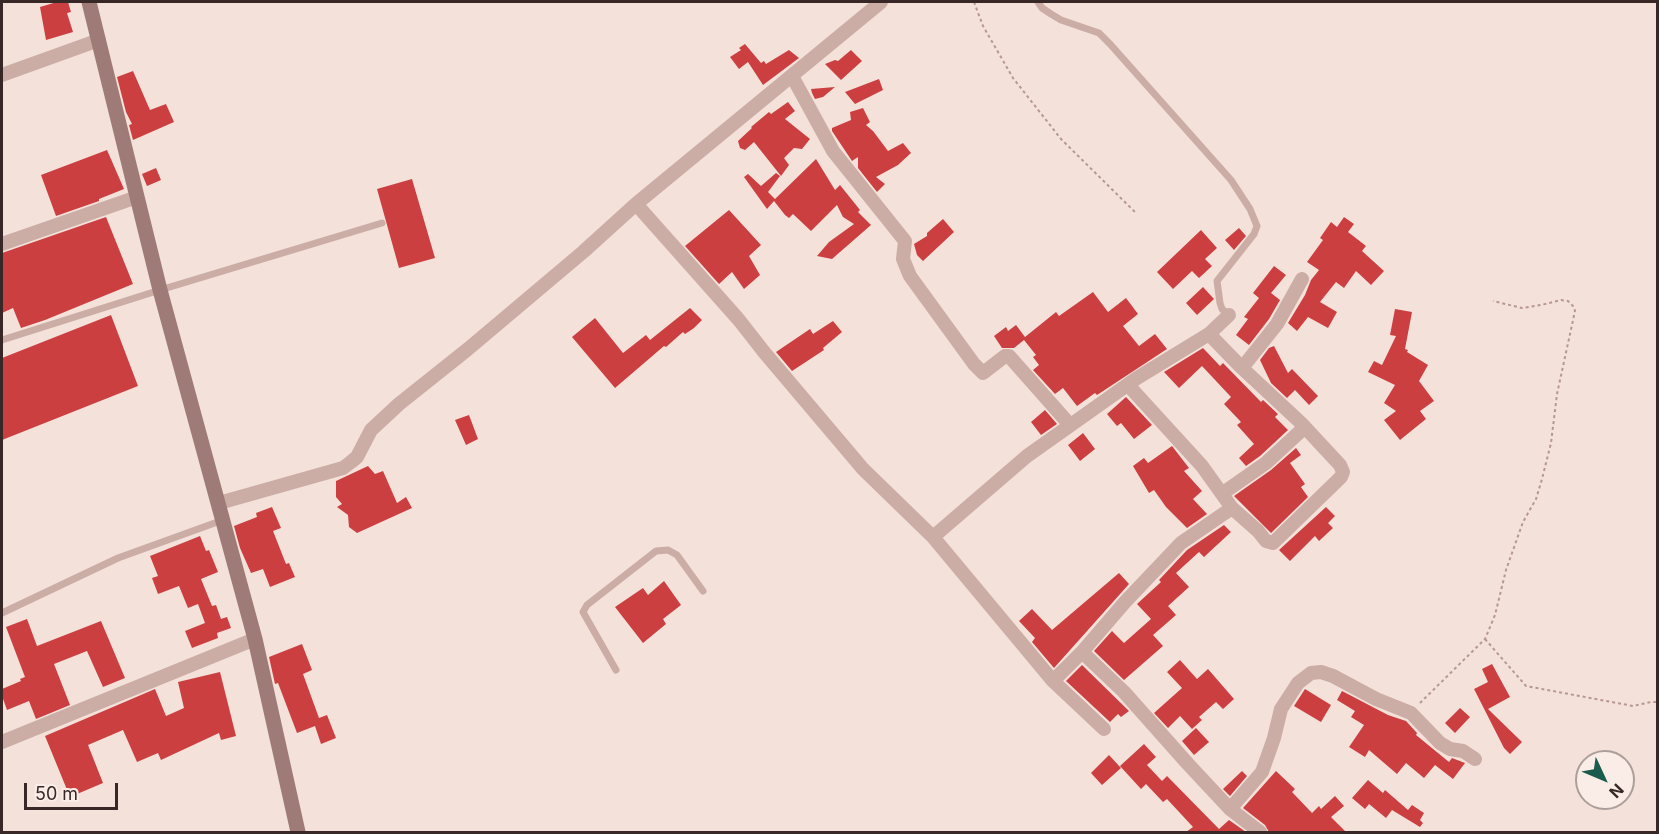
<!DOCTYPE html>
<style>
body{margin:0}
#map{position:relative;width:1659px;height:834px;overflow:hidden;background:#f3e1da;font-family:Inter,sans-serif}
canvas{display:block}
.frame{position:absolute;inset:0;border:3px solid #372827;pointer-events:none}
.north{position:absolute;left:1575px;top:750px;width:60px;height:60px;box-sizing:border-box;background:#faece7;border:2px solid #ac9e9a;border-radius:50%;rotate:134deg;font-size:16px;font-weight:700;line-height:24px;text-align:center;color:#372827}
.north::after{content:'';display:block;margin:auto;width:21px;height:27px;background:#1a5b4e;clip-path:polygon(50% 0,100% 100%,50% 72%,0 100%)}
.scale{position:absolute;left:24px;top:783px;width:94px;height:27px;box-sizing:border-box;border:3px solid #372827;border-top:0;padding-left:8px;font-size:18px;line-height:21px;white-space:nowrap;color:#372827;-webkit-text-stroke:4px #faece7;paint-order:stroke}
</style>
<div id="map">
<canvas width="1659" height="834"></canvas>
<div class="frame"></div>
<div class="north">N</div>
<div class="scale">50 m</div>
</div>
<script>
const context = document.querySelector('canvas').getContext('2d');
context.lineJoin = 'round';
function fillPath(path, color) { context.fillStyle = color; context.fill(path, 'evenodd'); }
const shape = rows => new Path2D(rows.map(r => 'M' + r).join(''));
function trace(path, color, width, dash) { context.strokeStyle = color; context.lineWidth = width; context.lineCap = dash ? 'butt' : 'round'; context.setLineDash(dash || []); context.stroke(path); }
fillPath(shape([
 [57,2,68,2,71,12,67,13,73,32,46,40,40,7],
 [745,44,761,63,764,61,766,64,789,50,799,58,763,85,748,62,739,69,730,57,741,50,739,48],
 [851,50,862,61,841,80,825,64,835,60,838,61],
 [133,71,150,110,166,104,174,122,133,140,129,125,132,124,126,112,117,77],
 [879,79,883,90,855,104,845,92],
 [835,87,823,97,815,99,812,93,811,89],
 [788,102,795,111,785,119,810,139,802,149,794,148,784,158,789,165,781,176,754,142,745,150,740,148,738,141,752,128,751,127,769,112,771,114],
 [863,108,870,122,866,125,873,131,888,151,903,143,911,153,898,165,876,177,885,184,877,192,858,168,858,157,852,161,832,131,832,128,851,120,850,112],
 [107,150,124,189,99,199,99,201,56,216,41,175],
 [816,159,835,190,840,185,860,210,858,212,871,225,832,259,817,256,829,242,854,224,843,217,837,205,811,231,793,214,789,218,785,215,774,201,767,209,744,177,748,174,761,186,776,173,780,176,768,192,775,199],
 [156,168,161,180,147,186,142,174],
 [412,179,435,258,399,268,377,189],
 [729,210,761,245,749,256,760,275,744,289,732,272,719,284,685,246],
 [106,217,133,284,45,320,21,328,13,308,2,313,2,253],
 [1344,217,1354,224,1348,232,1366,246,1362,251,1384,271,1371,285,1356,271,1344,288,1336,282,1320,302,1337,312,1328,328,1308,317,1297,331,1288,323,1305,295,1311,280,1319,270,1307,262,1323,240,1320,238,1331,222,1337,227],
 [943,219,954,232,923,261,917,255,914,244,927,236,927,233],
 [1239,228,1246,236,1234,250,1225,240],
 [1201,230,1217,248,1205,259,1212,266,1199,278,1192,271,1173,289,1157,272],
 [1274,266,1286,275,1271,293,1280,300,1269,319,1249,345,1236,335,1248,319,1244,317,1259,298,1253,293],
 [1203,287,1214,299,1197,315,1186,303],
 [1093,292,1108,312,1126,298,1138,314,1123,326,1139,346,1155,334,1167,349,1097,395,1095,393,1077,406,1063,388,1055,394,1033,370,1039,365,1033,357,1036,355,1024,340,1014,348,1002,348,994,336,1006,327,1008,331,1016,325,1025,337,1056,312,1059,316],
 [690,308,702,320,694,328,685,334,683,332,666,347,664,346,615,388,572,337,595,318,623,353,646,335,650,340],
 [1395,309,1412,312,1405,349,1408,350,1407,352,1428,365,1419,381,1434,401,1420,411,1426,419,1400,440,1384,420,1396,411,1384,403,1395,385,1368,372,1374,361,1382,365,1396,336,1390,335],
 [111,315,138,386,2,440,2,358],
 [833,321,842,332,823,348,824,350,792,371,776,352,810,329,813,334],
 [1274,346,1288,373,1292,369,1318,396,1309,405,1295,390,1287,398,1271,383,1260,360,1269,348],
 [1203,348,1220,366,1223,363,1261,402,1263,400,1278,414,1275,417,1288,430,1260,456,1246,466,1239,458,1254,444,1237,425,1241,422,1224,404,1231,397,1202,366,1179,388,1164,372],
 [1126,397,1152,425,1134,439,1121,423,1117,426,1107,414],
 [1045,410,1057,424,1041,435,1031,422],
 [469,415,478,439,466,445,455,420],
 [1083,433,1095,449,1080,461,1068,445],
 [1172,446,1189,468,1184,471,1202,491,1193,499,1207,514,1187,528,1166,507,1154,490,1149,493,1133,466,1144,458,1148,463],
 [1296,448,1301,455,1290,463,1305,484,1301,487,1308,497,1271,533,1234,496,1271,470],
 [368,466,375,474,383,471,397,503,406,497,412,508,357,533,349,527,348,515,337,507,342,504,336,497,336,481],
 [272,507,281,528,273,531,286,564,289,563,295,577,270,587,263,569,251,573,240,548,234,526,257,517,256,513],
 [1326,507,1335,516,1328,523,1333,528,1319,541,1315,536,1290,561,1279,550],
 [1224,525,1231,532,1204,557,1199,552,1176,573,1189,587,1168,606,1176,615,1153,635,1163,646,1124,680,1094,651,1112,631,1124,643,1151,619,1137,604,1161,582,1159,580,1187,550],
 [200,536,206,551,209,550,218,572,201,579,212,606,216,605,221,619,227,617,231,628,217,633,218,638,192,648,185,631,205,623,198,604,188,608,179,586,158,594,152,578,158,576,150,556],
 [1119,573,1129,584,1054,668,1032,642,1035,638,1019,621,1032,609,1052,630],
 [664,581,681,605,663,619,666,624,643,643,615,607,643,588,648,595],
 [27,619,37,646,101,621,125,678,103,687,87,651,54,664,70,705,36,719,29,701,7,710,2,696,2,689,21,681,20,679,25,677,6,627],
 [302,644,312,670,303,674,319,718,327,715,336,738,321,744,315,726,297,733,278,683,275,684,269,657],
 [1180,660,1197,679,1208,669,1234,699,1223,709,1216,702,1199,717,1202,720,1192,729,1180,716,1168,728,1154,713,1182,688,1167,672],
 [1492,664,1510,697,1488,709,1522,742,1510,754,1504,748,1474,689,1488,682,1482,669],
 [1082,665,1129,711,1121,717,1118,714,1110,722,1066,681],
 [220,672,236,736,221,740,219,733,161,760,158,753,137,762,123,730,88,745,103,783,70,797,45,736,155,689,166,716,184,708,178,682],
 [1305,689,1331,705,1321,722,1294,706],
 [1342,691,1388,715,1406,721,1417,733,1416,735,1449,762,1452,758,1465,763,1453,779,1435,765,1424,778,1406,763,1397,774,1369,750,1365,757,1349,747,1364,725,1351,717,1355,711,1337,700],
 [1460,708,1470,717,1455,733,1445,723],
 [1196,728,1209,742,1194,755,1182,741],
 [1144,744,1156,757,1147,765,1162,781,1167,776,1219,829,1229,820,1246,832,1186,832,1193,827,1167,799,1163,802,1146,784,1141,789,1120,766],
 [1109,755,1121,768,1102,785,1091,773],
 [1242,771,1247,776,1230,796,1223,789],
 [1276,771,1295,789,1292,792,1312,813,1319,806,1321,809,1335,796,1344,806,1331,817,1346,832,1269,832,1265,825,1243,808],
 [1368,780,1383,793,1385,790,1408,810,1412,805,1424,813,1420,820,1423,823,1420,827,1392,810,1386,818,1369,804,1365,809,1352,798]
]), '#cc3f41');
trace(shape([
 [974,2,983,26,1013,78,1061,139,1137,214],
 [1485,639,1526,686,1633,706,1651,702,1658,702],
 [1420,703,1485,639,1495,615,1506,570,1523,522,1536,499,1542,479,1551,443,1557,394,1575,311,1574,307,1568,301,1561,300,1541,305,1522,308,1493,301]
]), '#b79790', 2, [3, 3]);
trace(shape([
 [1038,2,1042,8,1051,14,1061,20,1099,33,1110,44,1231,180,1250,209,1257,226,1254,234,1217,281,1220,303,1222,309,1229,315],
 [2,340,160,290,382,223],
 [2,613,118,558,223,520],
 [616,670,583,612,587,605,656,551,668,550,677,555,703,591]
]), '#ccada5', 7);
trace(shape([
 [2,75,99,40],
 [792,76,833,151,905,241,903,259,910,276,974,364,983,373,1005,356,1009,356,1070,425],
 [636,204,739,320,764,352,863,469,933,537,1053,681,1082,652,1124,692,1188,764,1230,809,1260,832],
 [2,244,137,197],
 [1209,334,1242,368,1301,423,1340,465,1343,472,1341,477,1273,543,1266,541,1258,531,1232,508],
 [1242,368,1277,324,1302,279],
 [1223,493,1266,463,1305,427],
 [219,503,343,468,351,462,357,457,371,430,399,404,468,349,583,252,636,204,881,2],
 [933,537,1027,456,1137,378,1209,334,1229,315],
 [1082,652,1125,602,1181,543,1232,508,1202,466,1128,385],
 [1053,681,1104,729],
 [2,742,255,639],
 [1230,809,1262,772,1274,738,1281,709,1298,683,1311,673,1321,672,1333,676,1376,699,1411,713,1440,743,1450,749,1463,751,1475,759]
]), '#ccada5', 14);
trace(shape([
 [89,2,160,290,255,639,298,832]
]), '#9f7b77', 15);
</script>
